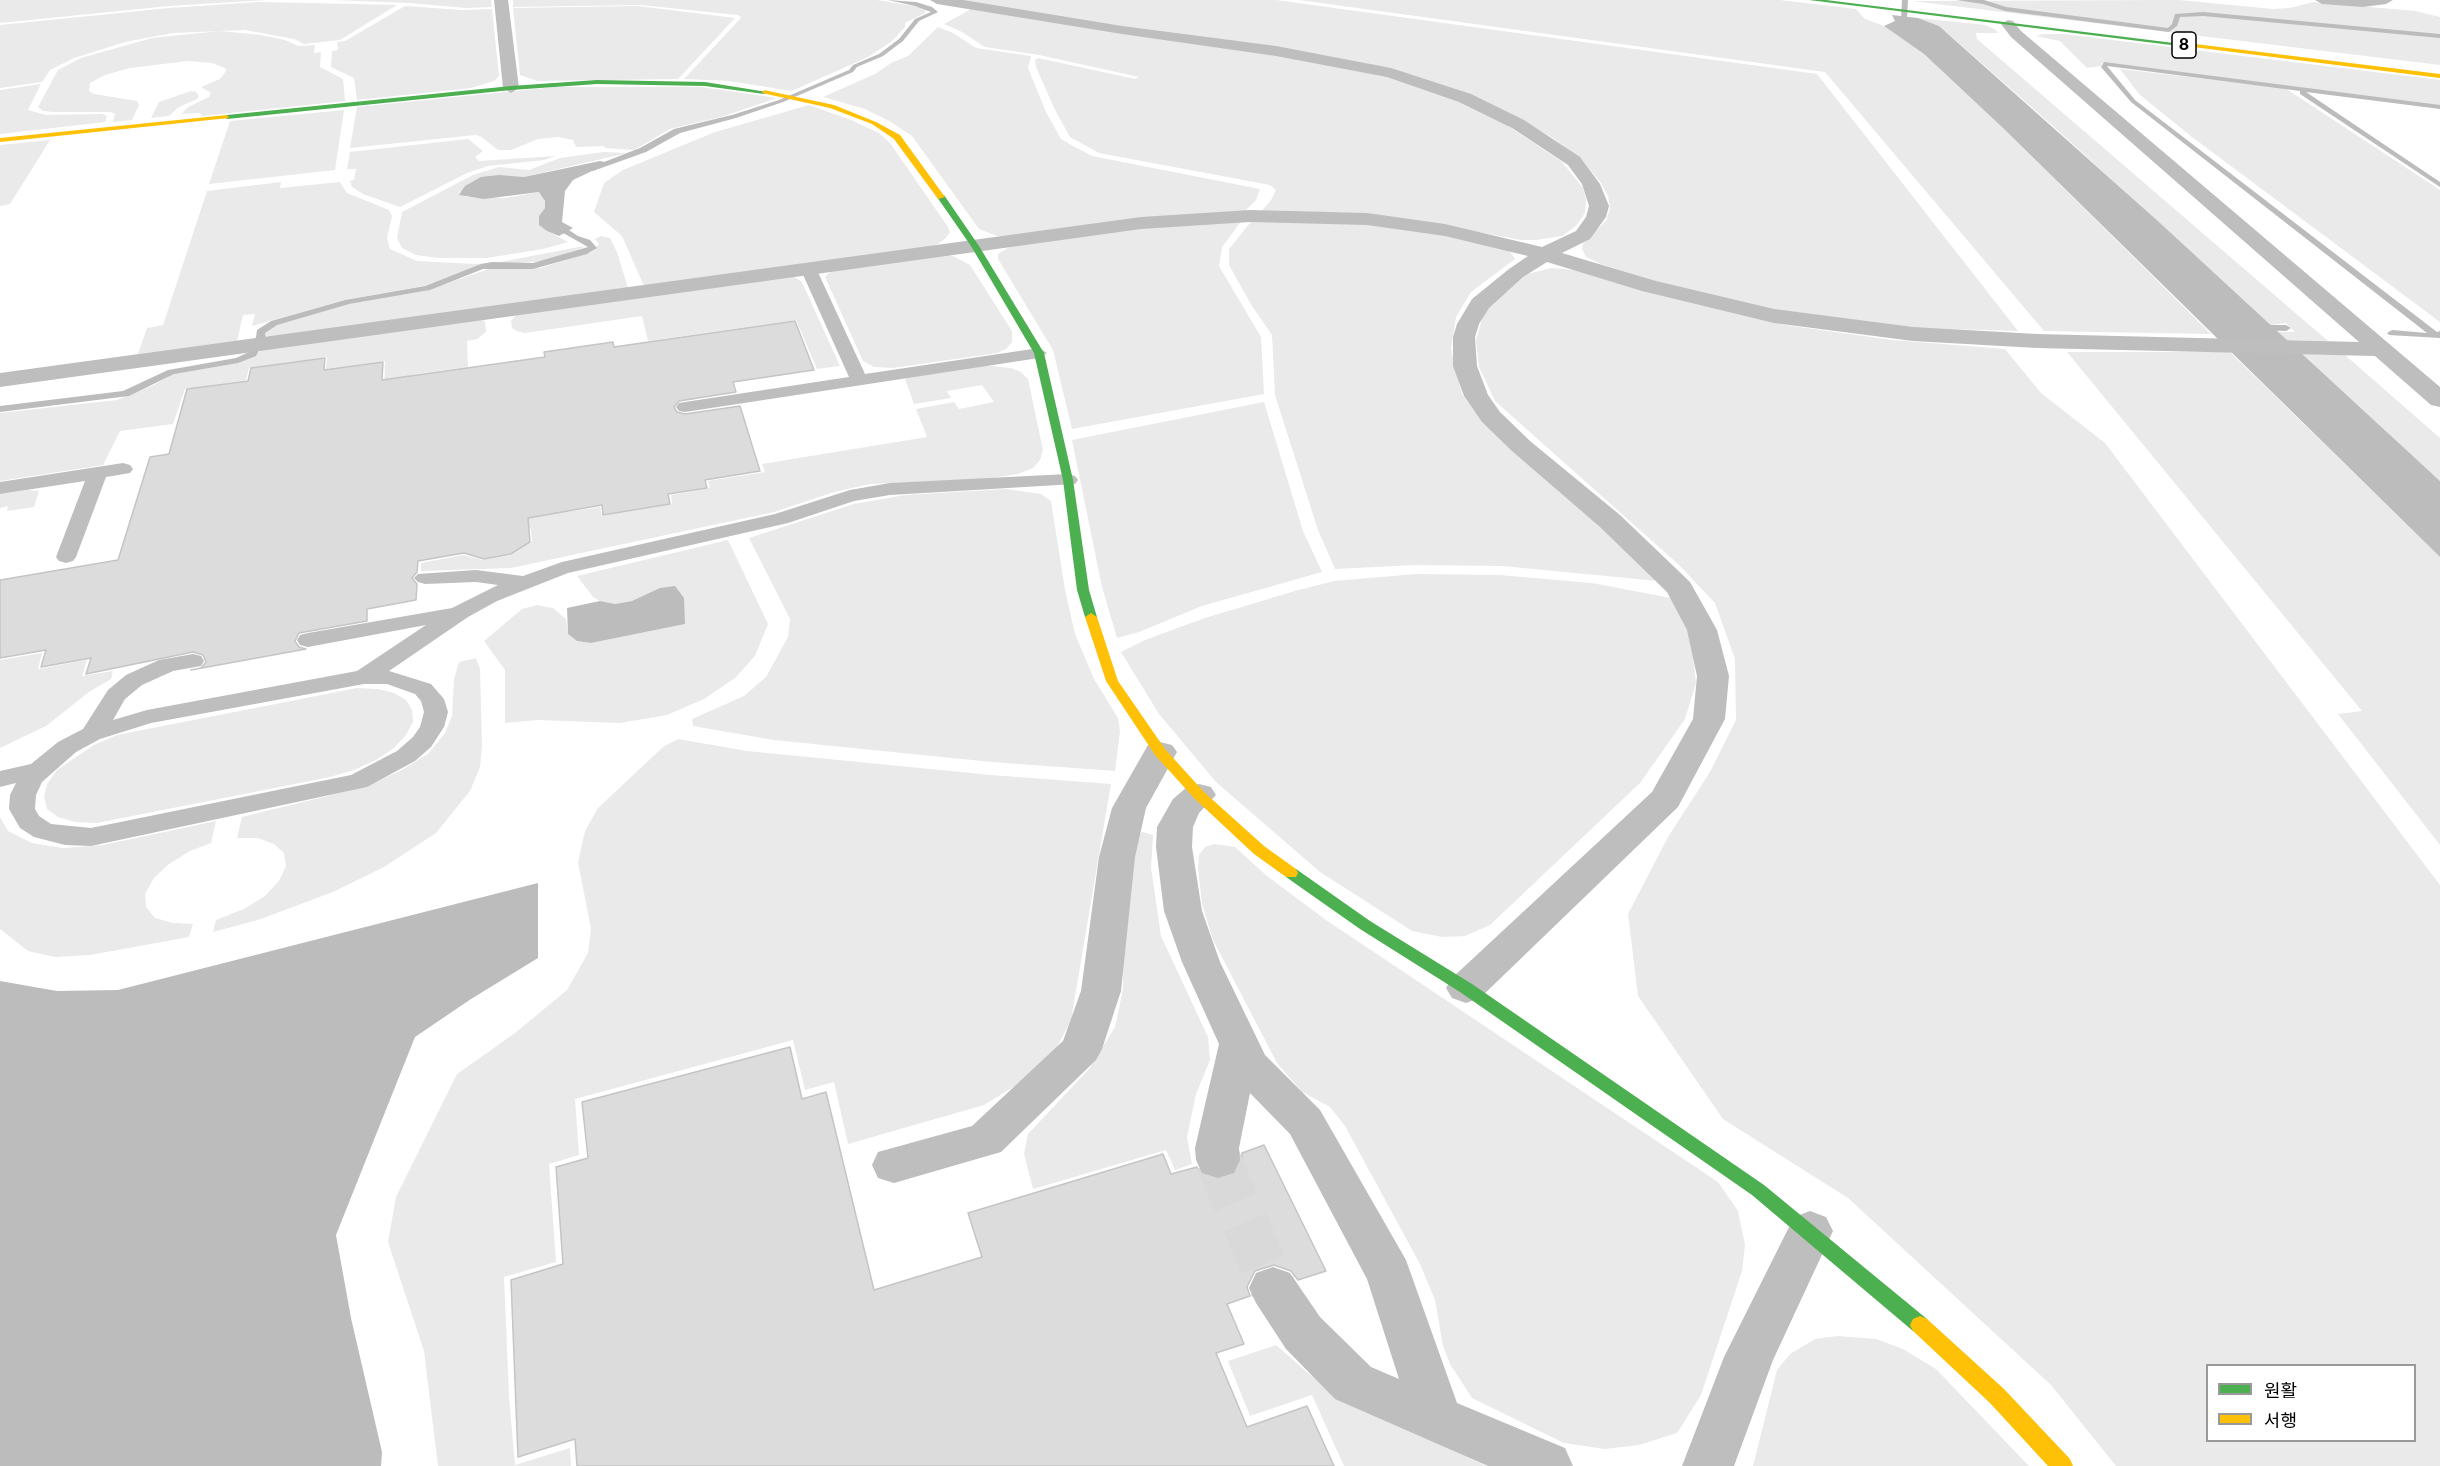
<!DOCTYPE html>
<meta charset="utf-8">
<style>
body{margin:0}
#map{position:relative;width:2440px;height:1466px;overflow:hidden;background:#fff;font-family:Inter,"Noto Sans KR",sans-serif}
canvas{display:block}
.legend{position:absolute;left:2206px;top:1364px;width:210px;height:78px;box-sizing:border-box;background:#fff;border:2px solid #999;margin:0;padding:8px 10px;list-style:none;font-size:18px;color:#000}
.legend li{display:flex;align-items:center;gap:12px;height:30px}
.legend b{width:30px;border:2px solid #999}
</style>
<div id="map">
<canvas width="2440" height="1466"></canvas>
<ul class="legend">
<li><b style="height:8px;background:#4caf50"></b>원활</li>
<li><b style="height:8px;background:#ffc107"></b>서행</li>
</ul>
</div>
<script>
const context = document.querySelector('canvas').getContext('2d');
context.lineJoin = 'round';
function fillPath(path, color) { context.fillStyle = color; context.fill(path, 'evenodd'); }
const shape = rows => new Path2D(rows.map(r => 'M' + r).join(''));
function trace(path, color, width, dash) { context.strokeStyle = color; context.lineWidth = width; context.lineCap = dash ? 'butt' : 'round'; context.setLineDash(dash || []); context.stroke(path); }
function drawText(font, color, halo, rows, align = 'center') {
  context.font = font + ' Inter,sans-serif'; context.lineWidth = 6; context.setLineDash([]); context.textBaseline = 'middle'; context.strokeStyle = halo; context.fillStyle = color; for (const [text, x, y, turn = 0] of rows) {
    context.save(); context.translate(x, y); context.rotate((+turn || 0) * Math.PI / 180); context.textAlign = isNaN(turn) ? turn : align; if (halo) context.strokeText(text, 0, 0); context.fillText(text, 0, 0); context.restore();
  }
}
fillPath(shape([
 [0,0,267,0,169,6,0,23],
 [332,0,491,0,492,7,466,8,409,3],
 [513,0,877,0,926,8,925,13,905,23,905,27,891,42,868,57,792,91,729,81,684,79,740,19,741,17,738,15,640,5,513,7],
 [954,0,1276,0,1817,74,2018,331,1914,328,1772,310,1697,295,1601,264,1586,257,1582,249,1583,243,1606,221,1610,208,1608,196,1601,183,1582,160,1553,138,1523,120,1439,84,1127,27],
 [1299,0,1780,0,1856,9,1865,19,1884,26,1924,54,2003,128,2211,334,2044,331,1825,72],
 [2179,0,2273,9,2290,8,2313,2,2415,11,2440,17,2440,65,1912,1],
 [259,2,397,5,340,40,304,44,294,39,245,30,173,33,125,42,74,58,50,70,42,82,0,88,0,25,169,8],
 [405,6,462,10,492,9,499,76,494,81,471,88,357,100,354,78,331,67,332,51,338,50,337,42,345,41],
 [638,6,735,18,678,79,537,81,520,75,513,8],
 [973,8,1275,53,1371,71,1459,100,1499,120,1562,162,1583,188,1586,199,1585,213,1576,226,1562,236,1536,240,1521,240,1440,225,1260,213,1271,200,1276,190,1270,185,1099,153,1070,137,1055,110,1036,67,1035,60,1038,58,1135,79,1139,77,1039,55,985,47,962,32,944,24],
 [1918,18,1986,25,1996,30,1998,33,1976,33,1977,39,2328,341,2287,340,2278,332,2295,332,2286,323,2271,325,2054,127,1953,38,1939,26],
 [938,27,953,33,976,48,1031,56,1028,68,1046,112,1061,139,1073,146,1092,156,1260,189,1256,200,1243,213,1018,236,997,236,979,229,912,136,891,122,865,109,823,97,875,74,891,63,908,56],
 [220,31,261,35,285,40,298,46,315,45,314,53,321,52,320,67,343,79,345,101,202,116,200,113,181,114,188,107,209,97,211,93,201,87,220,79,226,71,225,68,212,63,188,61,130,68,105,75,90,83,89,91,94,94,137,101,139,105,132,120,113,122,115,114,111,112,53,112,43,111,38,107,58,70,81,58,152,38],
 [2043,34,2063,34,2440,80,2440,106,2102,63,2101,66,2087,68,2060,41,2036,36],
 [2120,69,2285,88,2440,190,2440,322,2192,137,2139,94],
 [41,84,28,110,46,115,102,114,107,116,105,122,0,134,0,90],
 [555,87,701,87,777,98,721,117,670,129,634,150,605,148,604,146,576,147,573,140,558,137,538,139,511,150,498,150,480,136,475,135,350,148,357,107],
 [191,91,196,92,199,96,197,99,179,107,169,116,151,118,159,102],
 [809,105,851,120,879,133,890,143,948,227,950,232,946,238,938,244,924,248,644,286,622,236,594,212,604,183,623,170,715,132],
 [344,110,335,170,209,184,230,121],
 [468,139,483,151,475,157,479,161,556,156,544,160,488,166,467,173,400,207,363,194,352,187,350,181,354,180,356,169,347,169,350,152],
 [50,140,10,204,0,206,0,145],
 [604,152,627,153,524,177,509,176,464,197,505,198,540,192,545,201,545,208,539,216,547,231,568,242,543,249,487,258,438,258,416,255,402,248,397,238,402,212,473,175,499,167,529,170,560,158],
 [281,182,280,188,340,182,347,193,389,210,392,216,387,238,390,249,417,261,475,264,500,262,584,246,582,248,545,261,479,266,423,286,344,300,252,326,255,314,243,315,237,341,138,354,147,328,163,325,207,191],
 [1311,217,1442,232,1508,249,1515,259,1471,292,1456,317,1451,349,1462,394,1483,423,1630,553,1658,581,1502,566,1414,565,1335,569,1318,530,1275,395,1272,335,1252,306,1229,265,1229,249,1254,218],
 [1243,219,1222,247,1219,266,1261,337,1264,394,1072,429,1053,350,998,259,998,254,1016,243,1139,226],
 [601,236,610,238,617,252,628,288,268,337,264,332,267,328,282,322,343,305,424,291,489,269,540,268,592,252,599,244,595,239],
 [936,254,953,256,970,265,1012,331,1012,342,1006,349,997,353,893,368,874,367,863,361,825,277,831,271],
 [1551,268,1575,270,1785,325,1892,340,2005,349,2041,393,2105,443,2440,885,2440,1466,2116,1466,2051,1385,1848,1198,1723,1119,1638,996,1628,914,1668,837,1710,772,1736,720,1735,659,1715,603,1678,564,1495,401,1479,367,1476,340,1485,309,1523,275],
 [2208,1366,2414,1366,2414,1440,2208,1440],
 [793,276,802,282,840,366,817,369,796,320,648,341,642,316,525,333,516,331,512,328,511,321,517,314],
 [475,319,485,321,486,332,477,339,467,341,468,367,415,374,414,388,384,392,385,361,326,369,327,357,249,368,246,380,185,389,173,424,120,431,103,465,0,481,0,413,117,400,154,385,175,373,239,362,253,356,267,347],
 [2067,352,2230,352,2440,557,2440,845,2338,714,2362,711],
 [2302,354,2345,355,2440,438,2440,481],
 [983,365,1011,368,1021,372,1028,379,1043,450,1040,460,1033,468,1018,474,987,479,870,484,834,492,774,512,511,568,421,571,421,563,463,555,483,560,512,555,532,542,531,529,512,523,557,506,559,513,600,507,602,516,672,504,671,495,710,488,708,481,765,472,762,464,927,437,916,409,954,402,959,409,994,402,982,385,947,391,951,398,914,404,905,379,907,377],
 [1264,402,1303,531,1322,572,1202,606,1139,632,1117,638,1102,587,1072,440],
 [1006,489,1041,494,1051,501,1065,590,1075,634,1094,679,1118,718,1120,731,1115,771,992,762,774,740,693,726,692,719,744,696,766,677,788,637,790,619,749,538,854,504,905,495],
 [28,490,39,491,34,507,7,511,8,506,0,508,0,494],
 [728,540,768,624,755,656,735,678,704,699,667,715,620,723,538,720,505,723,505,670,484,641,522,609,537,605,553,608,566,619,568,634,577,641,591,643,685,624,632,601,615,604,600,601,593,597,577,576],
 [1416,574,1500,575,1592,583,1671,598,1691,638,1696,683,1685,719,1640,783,1490,925,1465,936,1442,937,1412,931,1320,872,1216,782,1159,714,1121,652,1145,640,1205,618,1295,591,1334,581],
 [42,653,38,669,87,660,82,676,113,671,111,679,89,692,46,726,0,748,0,660],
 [476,658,480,669,482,746,480,767,470,791,436,833,384,867,333,892,258,920,213,932,216,920,244,909,265,896,279,881,286,866,284,853,274,844,258,838,237,838,242,817,364,787,402,770,429,753,445,733,452,716,454,679,459,662],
 [357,688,378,689,394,693,406,700,412,710,413,722,406,735,394,748,376,760,354,770,330,777,97,823,75,822,58,817,47,809,44,797,47,784,57,770,94,745,117,735],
 [678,739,747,751,991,775,1111,784,1071,1020,1055,1051,1023,1081,984,1105,848,1144,834,1082,805,1090,793,1040,575,1099,579,1155,549,1164,556,1262,504,1277,509,1397,515,1465,570,1448,571,1466,438,1466,424,1351,388,1242,396,1197,457,1074,515,1033,567,990,588,953,591,929,578,862,585,831,598,808,663,747],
 [0,817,8,831,32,843,63,848,103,845,216,821,211,843,190,851,169,864,154,878,145,894,146,907,155,918,173,923,193,924,189,937,90,955,55,957,28,951,0,929],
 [1143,832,1153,835,1151,868,1161,936,1208,1037,1210,1060,1196,1094,1187,1137,1192,1164,1175,1170,1166,1150,1033,1189,1024,1154,1028,1134,1089,1069,1115,1027,1123,989,1124,895,1135,836],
 [1214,844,1235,847,1267,876,1326,920,1718,1182,1738,1211,1745,1245,1742,1271,1701,1395,1677,1433,1639,1445,1605,1449,1564,1443,1472,1398,1450,1364,1443,1346,1435,1300,1420,1264,1345,1126,1330,1107,1302,1092,1277,1063,1213,940,1202,904,1198,868,1199,855,1205,847],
 [1837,1336,1876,1339,1903,1349,1936,1369,2029,1466,1753,1466,1777,1370,1790,1354,1815,1339],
 [1276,1345,1308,1373,1337,1395,1486,1466,1344,1466,1312,1395,1250,1416,1228,1361]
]), '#eaeaea');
fillPath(shape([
 [1892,15,1918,18,1939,26,2160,223,2440,481,2440,557,2003,128,1924,54,1884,26,1895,21],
 [600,161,609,163,573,180,565,191,562,222,573,228,559,236,547,231,539,225,539,216,545,208,545,201,539,192,484,199,459,195,465,186,481,177,499,175,524,177],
 [675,586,684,598,685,624,591,643,577,641,568,634,567,608,600,601,615,604,632,601,660,588],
 [538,883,538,958,471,999,415,1037,336,1235,351,1318,382,1452,381,1466,0,1466,0,981,57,991,118,990]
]), '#bcbcbc');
fillPath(shape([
 [888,0,916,2,932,7,938,12,919,21,903,41,883,56,857,67,853,72,783,102,736,118,680,133,646,152,593,171,586,169,640,148,674,129,732,115,779,100,849,70,853,65,879,54,899,39,915,19,931,12,915,6,888,0],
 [1902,0,1908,0,1907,18,1910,23,1906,23,1901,19,1902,0],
 [1956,0,1984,0,2006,7,2168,28,2172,24,2175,14,2203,12,2440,34,2440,38,2203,16,2180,17,2177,26,2169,32,2005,11,1983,4,1956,0],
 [2104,62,2440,105,2440,109,2306,92,2440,182,2440,187,2300,94,2300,91,2107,66,2135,100,2437,332,2440,331,2440,338,2389,335,2387,333,2392,330,2427,333,2131,102,2101,67,2104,62],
 [549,221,555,221,578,236,590,240,597,248,587,254,533,269,483,269,430,290,349,304,277,325,265,333,266,337,256,356,238,363,174,374,129,396,0,412,0,406,123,391,168,370,236,358,249,352,256,337,257,330,271,321,345,300,425,286,481,264,492,262,533,263,588,247,549,225,549,221],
 [2252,325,2286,325,2291,328,2286,331,2255,330,2252,329,2252,325]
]), '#bcbcbc');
const building = shape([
 [795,321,814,370,733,382,736,392,679,401,674,407,677,412,685,414,740,406,760,471,705,480,707,488,668,494,670,504,603,515,602,505,528,518,530,542,511,554,484,559,464,553,418,561,417,572,412,578,417,584,416,600,367,609,367,621,299,633,295,641,299,647,306,649,191,670,201,668,206,662,203,655,193,652,86,674,91,658,41,667,46,650,0,658,0,580,118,560,150,457,169,454,187,389,248,381,251,368,325,358,324,370,383,362,382,380,545,357,544,352,613,342,614,347,795,321],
 [790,1047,802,1099,826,1092,874,1290,982,1257,968,1213,1163,1154,1171,1174,1197,1167,1201,1175,1219,1180,1236,1174,1242,1161,1242,1153,1264,1145,1326,1271,1298,1280,1291,1271,1274,1265,1255,1271,1247,1287,1250,1296,1227,1304,1244,1344,1216,1353,1247,1427,1307,1406,1334,1466,577,1466,575,1439,518,1457,511,1280,563,1264,556,1167,588,1158,582,1102,790,1047]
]);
fillPath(building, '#dcdcdc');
trace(building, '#c5c5c5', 1.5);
trace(shape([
 [1218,1160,1273,1288]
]), '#d9d9d9', 46, [46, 22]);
fillPath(shape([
 [808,263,816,268,865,374,1039,348,1047,353,1039,358,685,412,679,411,676,407,679,403,685,402,849,377,800,268,808,263],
 [123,463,130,465,133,469,130,473,106,477,76,557,73,561,66,563,59,561,56,557,85,481,0,494,0,482,123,463],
 [1068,474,1075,476,1078,480,1075,484,890,495,854,501,788,523,568,573,497,601,468,617,389,671,431,684,444,699,448,712,444,727,431,747,415,761,367,787,91,846,65,845,34,837,20,828,9,809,10,795,16,783,0,787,0,771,31,764,58,742,83,729,108,690,126,675,159,660,193,654,201,656,204,661,201,666,173,671,142,685,125,699,113,720,147,710,357,671,426,625,308,647,300,645,297,640,300,635,308,633,452,608,498,585,476,582,425,584,418,582,414,578,418,574,476,570,523,576,562,562,775,514,850,490,890,483,1068,474],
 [364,684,387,684,415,694,421,701,424,712,420,727,413,737,397,751,351,775,91,828,51,824,39,816,35,809,36,795,42,782,76,752,100,739,151,723,364,684]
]), '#bebebe');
fillPath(shape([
 [494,0,508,0,519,88,511,93,503,88,494,0],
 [930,0,963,0,1122,26,1276,46,1391,68,1471,94,1524,120,1580,157,1600,184,1609,206,1606,217,1590,239,1562,253,1656,281,1774,309,1913,327,2037,334,2359,342,2011,37,2001,24,2008,20,2013,21,2021,31,2440,387,2440,407,2431,405,2375,356,2037,348,1913,341,1774,323,1642,291,1547,262,1523,277,1489,308,1479,324,1475,337,1477,366,1488,395,1500,412,1530,441,1620,515,1690,582,1717,630,1729,676,1725,719,1678,807,1480,998,1466,1003,1452,998,1446,988,1452,978,1652,792,1693,719,1697,676,1687,630,1667,592,1600,527,1512,451,1482,422,1464,396,1453,366,1453,337,1457,324,1472,299,1509,269,1528,256,1445,236,1367,225,1250,222,1141,229,0,387,0,373,1141,217,1250,210,1367,213,1445,224,1542,247,1576,231,1586,217,1589,206,1582,184,1568,165,1512,128,1459,102,1387,77,1276,56,1122,34,937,4,930,0],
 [2315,0,2393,0,2386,4,2363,7,2322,4,2315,0],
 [1160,742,1172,745,1177,752,1146,808,1135,857,1121,991,1102,1049,1096,1060,1001,1152,894,1183,878,1178,872,1165,878,1152,972,1126,1063,1041,1081,991,1099,857,1112,808,1148,745,1160,742],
 [1199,784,1211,787,1216,795,1199,813,1193,827,1192,847,1202,911,1220,962,1265,1055,1320,1110,1406,1260,1457,1403,1565,1448,1573,1466,1488,1466,1335,1399,1286,1349,1256,1303,1249,1288,1256,1273,1273,1267,1290,1273,1320,1317,1371,1367,1399,1379,1367,1279,1290,1134,1250,1093,1239,1148,1240,1160,1234,1173,1218,1178,1202,1173,1196,1160,1195,1148,1219,1044,1182,962,1164,911,1156,847,1157,827,1173,799,1187,787,1199,784],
 [1810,1211,1826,1217,1833,1231,1773,1360,1734,1466,1682,1466,1724,1357,1794,1217,1810,1211]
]), '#bebebe');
fillPath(shape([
 [1809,0,1826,0,2190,45,2187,47,1809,0],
 [597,80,705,82,767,92,764,94,705,86,597,84,511,90,227,119,224,117,227,115,511,86,597,80],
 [938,195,944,195,979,246,1044,353,1073,480,1089,590,1097,617,1095,620,1087,620,1085,617,1077,590,1063,480,1034,353,971,246,937,197,938,195],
 [1291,868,1296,869,1370,921,1472,984,1764,1185,1927,1319,1930,1325,1927,1331,1920,1334,1913,1331,1752,1195,1460,992,1360,929,1286,877,1284,873,1286,869,1291,868]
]), '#4caf50');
fillPath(shape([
 [2187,43,2440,74,2440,78,2185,46,2187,43],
 [764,90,834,105,876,122,900,135,945,197,938,199,894,139,872,124,830,108,762,93,764,90],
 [227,115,229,118,0,142,0,138,227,115],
 [1091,613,1097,617,1118,681,1165,749,1204,792,1264,846,1296,869,1298,873,1296,877,1286,877,1254,854,1194,798,1155,755,1106,681,1085,617,1091,613],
 [1920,1316,1927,1319,2004,1389,2070,1459,2073,1466,2048,1466,1990,1403,1913,1331,1910,1325,1913,1319,1920,1316]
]), '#ffc107');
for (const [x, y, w] of [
 [2184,45,24]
]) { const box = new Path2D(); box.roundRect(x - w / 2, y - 13, w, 26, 4.5); context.fillStyle = '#fff'; context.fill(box); trace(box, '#000', 1.5); }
drawText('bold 16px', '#000', null, [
 ["8",2184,45]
]);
</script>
